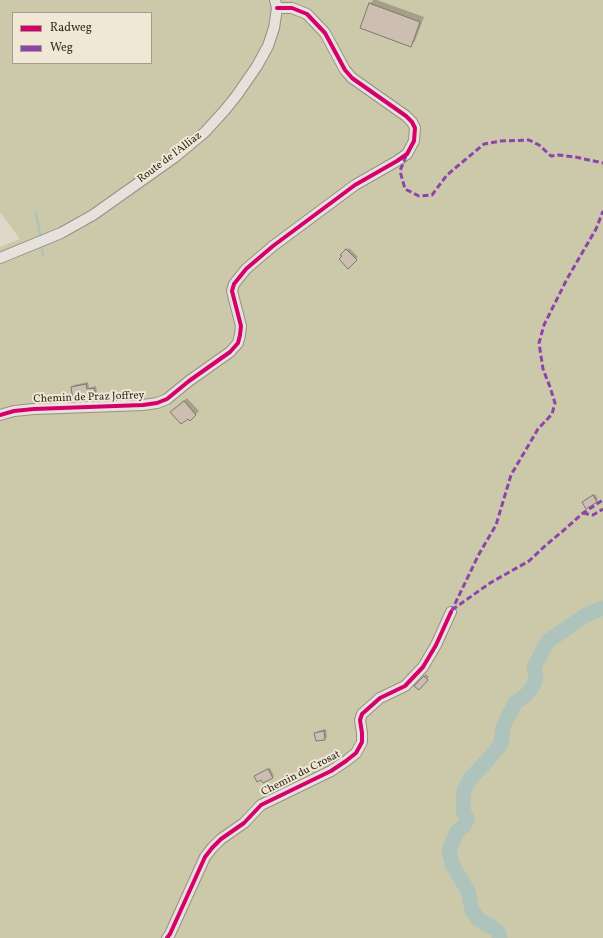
<!DOCTYPE html>
<style>
body{margin:0}
#map{position:relative;width:603px;height:938px;overflow:hidden;background:#dfd7c8;font-family:Vollkorn,serif}
canvas{display:block}
.legend{position:absolute;left:12px;top:12px;width:140px;height:52px;box-sizing:border-box;background:#f0e7d5;border:1px solid #a59b8e;margin:0;padding:5px 7px;list-style:none;font-size:12px;color:#352a23}
.legend li{display:flex;align-items:center;gap:8px;height:20px}
.legend b{width:20px;border:1px solid #a59b8e}
</style>
<div id="map">
<canvas width="603" height="938"></canvas>
<ul class="legend">
<li><b style="height:5px;background:#d6006c"></b>Radweg</li>
<li><b style="height:5px;background:#8e44ad"></b>Weg</li>
</ul>
</div>
<script>
const context = document.querySelector('canvas').getContext('2d');
context.lineJoin = 'round';
function fillPath(path, color) { context.fillStyle = color; context.fill(path, 'evenodd'); }
const shape = rows => new Path2D(rows.map(r => 'M' + r).join(''));
function trace(path, color, width, dash) { context.strokeStyle = color; context.lineWidth = width; context.lineCap = dash ? 'butt' : 'round'; context.setLineDash(dash || []); context.stroke(path); }
function drawText(font, color, halo, rows, align = 'center') {
  context.font = font + ' Vollkorn,serif'; context.lineWidth = 4; context.setLineDash([]); context.textBaseline = 'middle'; context.strokeStyle = halo; context.fillStyle = color; for (const [text, x, y, turn = 0] of rows) {
    context.save(); context.translate(x, y); context.rotate((+turn || 0) * Math.PI / 180); context.textAlign = isNaN(turn) ? turn : align; if (halo) context.strokeText(text, 0, 0); context.fillText(text, 0, 0); context.restore();
  }
}
fillPath(shape([
 [0,0,603,0,603,938,0,938,0,247,20,239,0,212],
 [13,13,151,13,151,63,13,63]
]), '#cbc9a9');
fillPath(shape([
 [373,0,377,0,424,17,415,41,410,46,370,4],
 [349,248,358,257,348,267,343,256,342,255],
 [88,382,89,388,96,386,97,392,95,394,91,394,89,396,72,387,74,385],
 [187,398,199,411,195,415,175,409],
 [595,494,598,499,587,508,583,502],
 [426,674,429,677,419,689,415,686],
 [326,729,327,737,325,739,317,740,316,733,318,731],
 [270,768,274,776,272,778,257,775]
]), '#0003');
trace(shape([
 [36,213,41,239],
 [41,244,43,255]
]), '#adc3bc', 2.5);
trace(shape([
 [500,938,497,930,479,920,472,910,468,891,452,864,449,850,457,832,464,826,467,819,463,810,464,790,470,779,485,763,501,744,503,727,515,703,526,695,533,686,536,677,534,667,548,641,586,615,603,608]
]), '#adc3bc', 15);
const building = shape([
 [369,3,420,22,411,47,360,28,369,3],
 [346,249,357,260,348,269,339,259,342,256,340,255,346,249],
 [86,384,87,389,94,388,96,395,89,396,89,397,73,400,71,387,86,384],
 [184,401,196,415,190,421,188,419,181,424,170,412,184,401],
 [593,495,597,502,586,509,582,502,593,495],
 [424,676,428,680,419,690,414,686,424,676],
 [324,731,325,740,316,741,314,733,324,731],
 [268,769,273,778,263,783,261,780,257,782,254,776,268,769]
]);
fillPath(building, '#ccbfb2');
trace(building, '#7e7871', 1);
const minor = shape([
 [0,258,61,233,93,215,175,157,205,132,225,110,237,95,257,66,268,46,274,28,277,8,275,0],
 [0,415,14,411,34,409,143,405,157,403,167,399,189,381,230,352,238,343,240,335,241,326,232,291,234,284,246,269,273,246,355,185,397,161,407,154,414,141,415,128,412,122,406,116,352,78,345,70,325,33,307,14,292,8,277,8],
 [167,938,170,934,205,857,212,848,221,839,244,823,261,805,331,771,346,761,356,753,362,742,362,733,360,720,362,714,380,698,405,686,423,667,436,645,451,612]
]);
trace(minor, '#969087', 12);
trace(minor, '#e6e2db', 10);
trace(shape([
 [406,156,400,171,405,189,419,196,432,195,447,175,484,144,501,141,529,140,539,145,551,156,559,155,575,157,603,163],
 [583,513,593,515,603,509],
 [452,610,490,583,529,561,546,545,564,530,583,513,603,500],
 [451,612,479,554,496,525,511,475,538,429,552,414,555,403,550,387,543,369,539,343,544,325,567,279,596,229,603,211]
]), '#8e44ad', 3, [6, 3]);
trace(shape([
 [0,415,14,411,34,409,143,405,157,403,167,399,189,381,230,352,238,343,240,335,241,326,232,291,234,284,246,269,273,246,355,185,397,161,407,154,414,141,415,128,412,122,406,116,352,78,345,70,325,33,307,14,292,8,277,8],
 [167,938,170,934,205,857,212,848,221,839,244,823,261,805,331,771,346,761,356,753,362,742,362,733,360,720,362,714,380,698,405,686,423,667,436,645,451,612]
]), '#d6006c', 4);
drawText('11px', '#352a23', '#f0e7d5', [
 ["Route de l'Alliaz",170,158,-37],
 ["Chemin de Praz Joffrey",89,398,-2],
 ["Chemin du Crosat",301,774,-27]
]);
</script>
